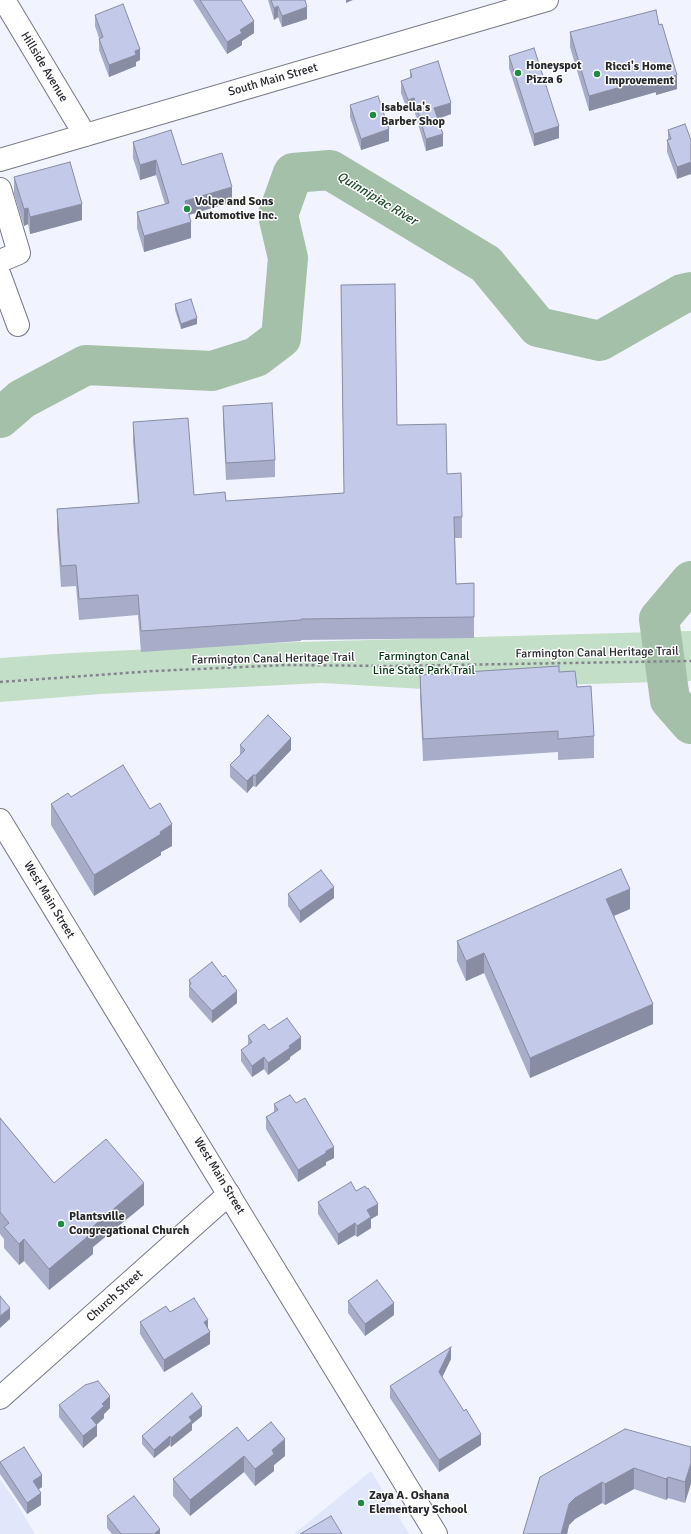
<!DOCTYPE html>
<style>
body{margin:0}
canvas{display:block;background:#f1f3fe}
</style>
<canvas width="691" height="1534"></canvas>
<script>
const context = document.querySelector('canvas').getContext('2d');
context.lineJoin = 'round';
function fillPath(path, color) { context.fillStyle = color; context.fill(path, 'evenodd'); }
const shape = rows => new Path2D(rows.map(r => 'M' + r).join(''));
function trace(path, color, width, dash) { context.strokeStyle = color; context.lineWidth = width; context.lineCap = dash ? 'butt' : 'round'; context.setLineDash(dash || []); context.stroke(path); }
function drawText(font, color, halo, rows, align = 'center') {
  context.font = font + ' Signika,sans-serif'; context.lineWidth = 3; context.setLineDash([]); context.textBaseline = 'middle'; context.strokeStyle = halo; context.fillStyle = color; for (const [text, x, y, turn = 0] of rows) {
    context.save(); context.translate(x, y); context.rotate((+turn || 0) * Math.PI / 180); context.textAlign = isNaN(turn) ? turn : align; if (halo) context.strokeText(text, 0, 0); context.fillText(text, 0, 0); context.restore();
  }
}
fillPath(shape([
 [371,1471,409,1534,294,1534],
 [0,1479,14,1499,35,1534,0,1534]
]), '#e1e7fb');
fillPath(shape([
 [691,631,691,681,423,689,322,683,101,694,0,702,0,658,70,653,298,642]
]), '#c4dfc8');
trace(shape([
 [0,418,22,399,86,365,212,371,256,357,281,338,288,258,278,215,293,173,330,170,486,264,538,327,600,341,682,294,691,292],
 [691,581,659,619,670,700,691,724]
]), '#a4c0a8', 40);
const minor = shape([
 [4,0,85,135],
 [0,189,19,253,0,261],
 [0,276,18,325],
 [0,1398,229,1194]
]);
const major = shape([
 [0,820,436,1534]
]);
const highway = shape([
 [0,160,547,0]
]);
trace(minor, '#767985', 24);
trace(major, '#767985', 24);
trace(highway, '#767985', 24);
trace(shape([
 [0,682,154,671,287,665,388,666,691,661]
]), '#83848c', 2.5, [3, 3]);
trace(minor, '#fff', 22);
trace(major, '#fff', 22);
trace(highway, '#fff', 22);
fillPath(shape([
 [193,0,241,0,254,33,242,41,242,45,227,54],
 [268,0,305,0,307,19,282,27,278,17,274,20],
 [95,15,140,60,136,62,136,66,109,77,99,50,99,38,95,26],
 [659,25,677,89,656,95,656,92,589,111,570,47,570,32],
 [509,56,559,138,534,146,509,68],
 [410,70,451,114,438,119,443,146,426,151,414,110,408,112,401,93,401,81,410,78],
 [350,105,389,141,361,150,350,117],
 [685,124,677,179,667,152,667,140,668,140,668,130],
 [133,142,182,165,232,202,189,215,191,238,144,252,137,228,137,212,165,204,156,175,140,180,133,158],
 [14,177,82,220,30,234,28,224,24,226,14,194],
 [341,285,397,425,447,474,462,517,462,538,455,538,456,584,474,583,474,638,301,640,301,641,141,652,138,615,79,620,76,586,61,587,57,530,57,509,138,503,133,442,133,422,194,495,226,501,344,493],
 [175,304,197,324,181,329,175,310],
 [223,406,275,460,275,477,226,480,223,422],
 [559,672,577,687,594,736,594,758,558,760,558,752,423,761,420,696,420,675],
 [240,745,291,750,256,787,253,786,247,793,230,777,230,765,240,755],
 [71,797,172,846,161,852,161,855,94,896,51,825,51,804],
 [288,894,334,898,300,923,288,906],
 [630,909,614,916,653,1024,530,1078,484,973,466,981,457,961,457,941],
 [189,980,237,1003,212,1023,189,997],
 [269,1030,301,1049,290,1057,290,1059,268,1075,264,1069,252,1077,241,1061,241,1050,248,1045,248,1036],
 [296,1103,334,1158,326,1162,326,1165,298,1182,266,1129,266,1117,274,1112,274,1104],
 [0,1118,54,1183,144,1205,93,1247,93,1254,49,1290,24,1261,19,1265,4,1248,4,1239,0,1234],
 [356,1191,378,1215,371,1219,371,1228,357,1237,355,1235,338,1245,318,1214,318,1202],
 [348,1301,394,1315,365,1336,348,1313],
 [170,1312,208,1328,210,1344,164,1372,140,1334,140,1322],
 [451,1359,442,1377,481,1445,439,1472,390,1398,390,1386],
 [59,1405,110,1408,104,1414,104,1418,97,1424,97,1436,83,1448,59,1417],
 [202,1416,192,1424,192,1430,171,1447,170,1445,154,1458,142,1444,142,1436],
 [248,1441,285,1456,274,1465,274,1471,255,1486,244,1472,190,1516,173,1496,173,1479],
 [691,1447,685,1503,668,1498,666,1500,634,1489,605,1505,602,1503,575,1519,569,1525,567,1534,523,1534,540,1477],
 [0,1462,42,1487,39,1489,41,1505,27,1514,0,1474],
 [107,1516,160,1534,112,1534,107,1528]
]), '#a7adc8');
fillPath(shape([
 [346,0,353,0,346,3],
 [278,6,278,17,274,20,274,8],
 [307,7,307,19,282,27,282,16],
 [254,21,254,33,242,41,242,45,227,54,227,42,240,30],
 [140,49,140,60,136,62,136,66,109,77,109,65,135,51],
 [677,75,677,89,656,95,656,81],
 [656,77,656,92,589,111,589,96],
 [414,98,414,110,408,112,408,100],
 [451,103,451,114,434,120,434,108],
 [559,126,559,138,534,146,534,134],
 [389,129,389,141,361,150,361,139],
 [443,134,443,146,426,151,426,139],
 [156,160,156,175,140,180,140,165],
 [691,162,691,174,677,179,677,167],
 [232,187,232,202,185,216,185,201],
 [82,204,82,220,30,234,30,217],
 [28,208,28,224,24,226,24,209],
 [191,222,191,238,144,252,144,236],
 [197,318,197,324,181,329,181,324],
 [291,738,291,750,256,787,256,775],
 [253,775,253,786,247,793,247,781],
 [172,824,172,846,161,852,161,855,94,896,94,875],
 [334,887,334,898,300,923,300,911],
 [630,889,630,909,606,919,606,899],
 [484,953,484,973,466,981,466,961],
 [237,991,237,1003,212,1023,212,1011],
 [653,1004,653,1024,530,1078,530,1058],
 [301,1037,301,1049,290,1057,290,1059,268,1075,268,1063,289,1046],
 [264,1057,264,1069,252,1077,252,1066],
 [334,1147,334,1158,326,1162,326,1165,298,1182,298,1170,326,1151],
 [144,1183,144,1205,93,1247,93,1254,49,1290,49,1269,90,1229],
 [378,1204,378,1215,371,1219,371,1228,357,1237,357,1226,367,1210],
 [355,1223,355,1235,338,1245,338,1234],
 [24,1239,24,1261,19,1265,19,1244],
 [394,1303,394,1315,365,1336,365,1324],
 [10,1308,10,1319,0,1328,0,1316],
 [208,1320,208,1331,204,1322],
 [210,1332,210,1344,164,1372,164,1360],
 [451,1347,451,1359,439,1384,439,1372],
 [110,1396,110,1408,104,1414,104,1418,92,1429,97,1425,97,1436,83,1448,83,1436,91,1418,102,1404],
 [202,1407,202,1416,192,1424,192,1430,171,1447,171,1438,189,1417],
 [481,1434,481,1445,439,1472,439,1460],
 [170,1436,170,1445,154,1458,154,1450],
 [285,1439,285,1456,274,1465,274,1471,255,1486,255,1469,272,1450],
 [244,1456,244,1472,190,1516,190,1500],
 [691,1463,691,1484,685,1503,685,1482],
 [634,1468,634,1489,605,1505,605,1484],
 [42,1475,42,1487,33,1493,33,1481],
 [668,1477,668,1498,666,1500,666,1479],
 [602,1482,602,1503,575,1519,569,1525,567,1534,561,1534,569,1504,575,1498],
 [41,1493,41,1505,27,1514,27,1503],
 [160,1529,160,1534,154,1534]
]), '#888da3');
const building = shape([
 [200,0,241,0,254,21,240,30,242,33,227,42,200,0],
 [271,0,305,0,307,7,282,16,278,6,274,8,271,0],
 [123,4,140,49,135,51,136,55,109,65,99,39,103,37,95,15,123,4],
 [656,10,659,25,662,24,677,75,656,81,656,77,589,96,570,32,656,10],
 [534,48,559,126,534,134,509,56,534,48],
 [438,61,451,103,434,108,443,134,426,139,414,98,408,100,401,81,412,77,410,70,438,61],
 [378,96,389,129,361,139,350,105,378,96],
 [685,124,691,140,691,162,677,167,667,140,671,139,668,130,685,124],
 [171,130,182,165,222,153,232,187,185,201,191,222,144,236,137,212,169,203,156,160,140,165,133,142,171,130],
 [70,162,82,204,30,217,28,208,24,209,14,177,70,162],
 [395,284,397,425,446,424,447,474,461,473,462,517,454,517,456,584,474,583,474,617,301,619,301,620,141,631,138,595,79,599,76,565,61,566,57,509,139,503,133,422,188,418,194,495,225,492,226,501,344,493,341,285,395,284],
 [191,299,197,318,181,324,175,304,191,299],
 [272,403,275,460,226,463,223,406,272,403],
 [559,666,559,672,575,671,577,687,591,686,594,736,558,739,558,731,423,739,420,675,559,666],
 [268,715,291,738,256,775,253,775,247,781,230,765,245,750,240,745,268,715],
 [123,765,150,809,160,803,172,824,160,832,161,834,94,875,51,804,68,793,71,797,123,765],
 [621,869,630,889,606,899,653,1004,530,1058,484,953,466,961,457,941,621,869],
 [321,870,334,887,300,911,288,894,321,870],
 [212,962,223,977,225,975,237,991,212,1011,189,986,191,984,189,980,212,962],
 [287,1018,301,1037,289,1046,290,1048,268,1063,264,1057,252,1066,241,1050,252,1042,248,1036,264,1024,269,1030,287,1018],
 [290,1095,296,1103,305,1098,334,1147,326,1151,326,1153,298,1170,266,1117,278,1110,274,1104,290,1095],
 [0,1118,54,1183,106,1139,144,1183,90,1229,93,1232,49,1269,24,1239,19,1244,4,1227,9,1223,0,1212,0,1118],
 [351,1182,356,1191,365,1186,367,1189,368,1188,378,1204,367,1210,371,1217,357,1226,355,1223,338,1234,318,1202,351,1182],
 [377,1280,394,1303,365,1324,348,1301,377,1280],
 [0,1296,10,1308,0,1316,0,1296],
 [194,1298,208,1320,204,1322,210,1332,164,1360,140,1322,166,1306,170,1312,194,1298],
 [451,1347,439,1372,464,1411,466,1409,481,1434,439,1460,390,1386,451,1347],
 [98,1381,110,1396,102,1404,104,1406,91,1418,97,1425,83,1436,59,1405,85,1385,98,1381],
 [192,1393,202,1407,189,1417,192,1421,171,1438,170,1436,154,1450,142,1436,192,1393],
 [271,1422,285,1439,272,1450,274,1454,255,1469,244,1456,190,1500,173,1479,237,1427,248,1441,271,1422],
 [625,1429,691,1447,691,1463,685,1482,668,1477,666,1479,634,1468,605,1484,602,1482,575,1498,569,1504,561,1534,523,1534,540,1477,625,1429],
 [24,1447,42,1475,33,1481,41,1493,27,1503,0,1462,24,1447],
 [134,1496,160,1529,154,1534,121,1534,107,1516,134,1496],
 [331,1516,342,1534,300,1534,331,1516]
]);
fillPath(building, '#c2c9e9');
trace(building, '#888da3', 1);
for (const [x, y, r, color] of [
 [518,73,4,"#208c43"],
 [597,74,4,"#208c43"],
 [373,115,4,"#208c43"],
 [187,209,4,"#208c43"],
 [61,1224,4,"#208c43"],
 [361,1503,4,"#208c43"]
]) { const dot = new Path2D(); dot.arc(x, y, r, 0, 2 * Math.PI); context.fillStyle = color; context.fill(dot); trace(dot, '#fff', 1.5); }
drawText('bold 12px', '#26272c', '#fff', [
 ["Honeyspot",526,66],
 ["Pizza 6",526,80],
 ["Ricci's Home",605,67],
 ["Improvement",605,81],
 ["Isabella's",381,108],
 ["Barber Shop",381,122],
 ["Volpe and Sons",195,202],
 ["Automotive Inc.",195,216],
 ["Plantsville",69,1217],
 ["Congregational Church",69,1231],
 ["Zaya A. Oshana",369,1496],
 ["Elementary School",369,1510]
], 'left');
drawText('12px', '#26272c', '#fff', [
 ["Hillside Avenue",44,67,59],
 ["South Main Street",273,80,-16],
 ["Farmington Canal Heritage Trail",597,653,-1],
 ["Farmington Canal Heritage Trail",273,659,-1],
 ["West Main Street",49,900,59],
 ["West Main Street",219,1176,59],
 ["Church Street",115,1296,-42]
]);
drawText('12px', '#073616', '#fff', [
 ["Farmington Canal",424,657],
 ["Line State Park Trail",424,671]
]);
drawText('italic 13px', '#204b2a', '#fff', [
 ["Quinnipiac River",377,199,31]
]);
</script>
